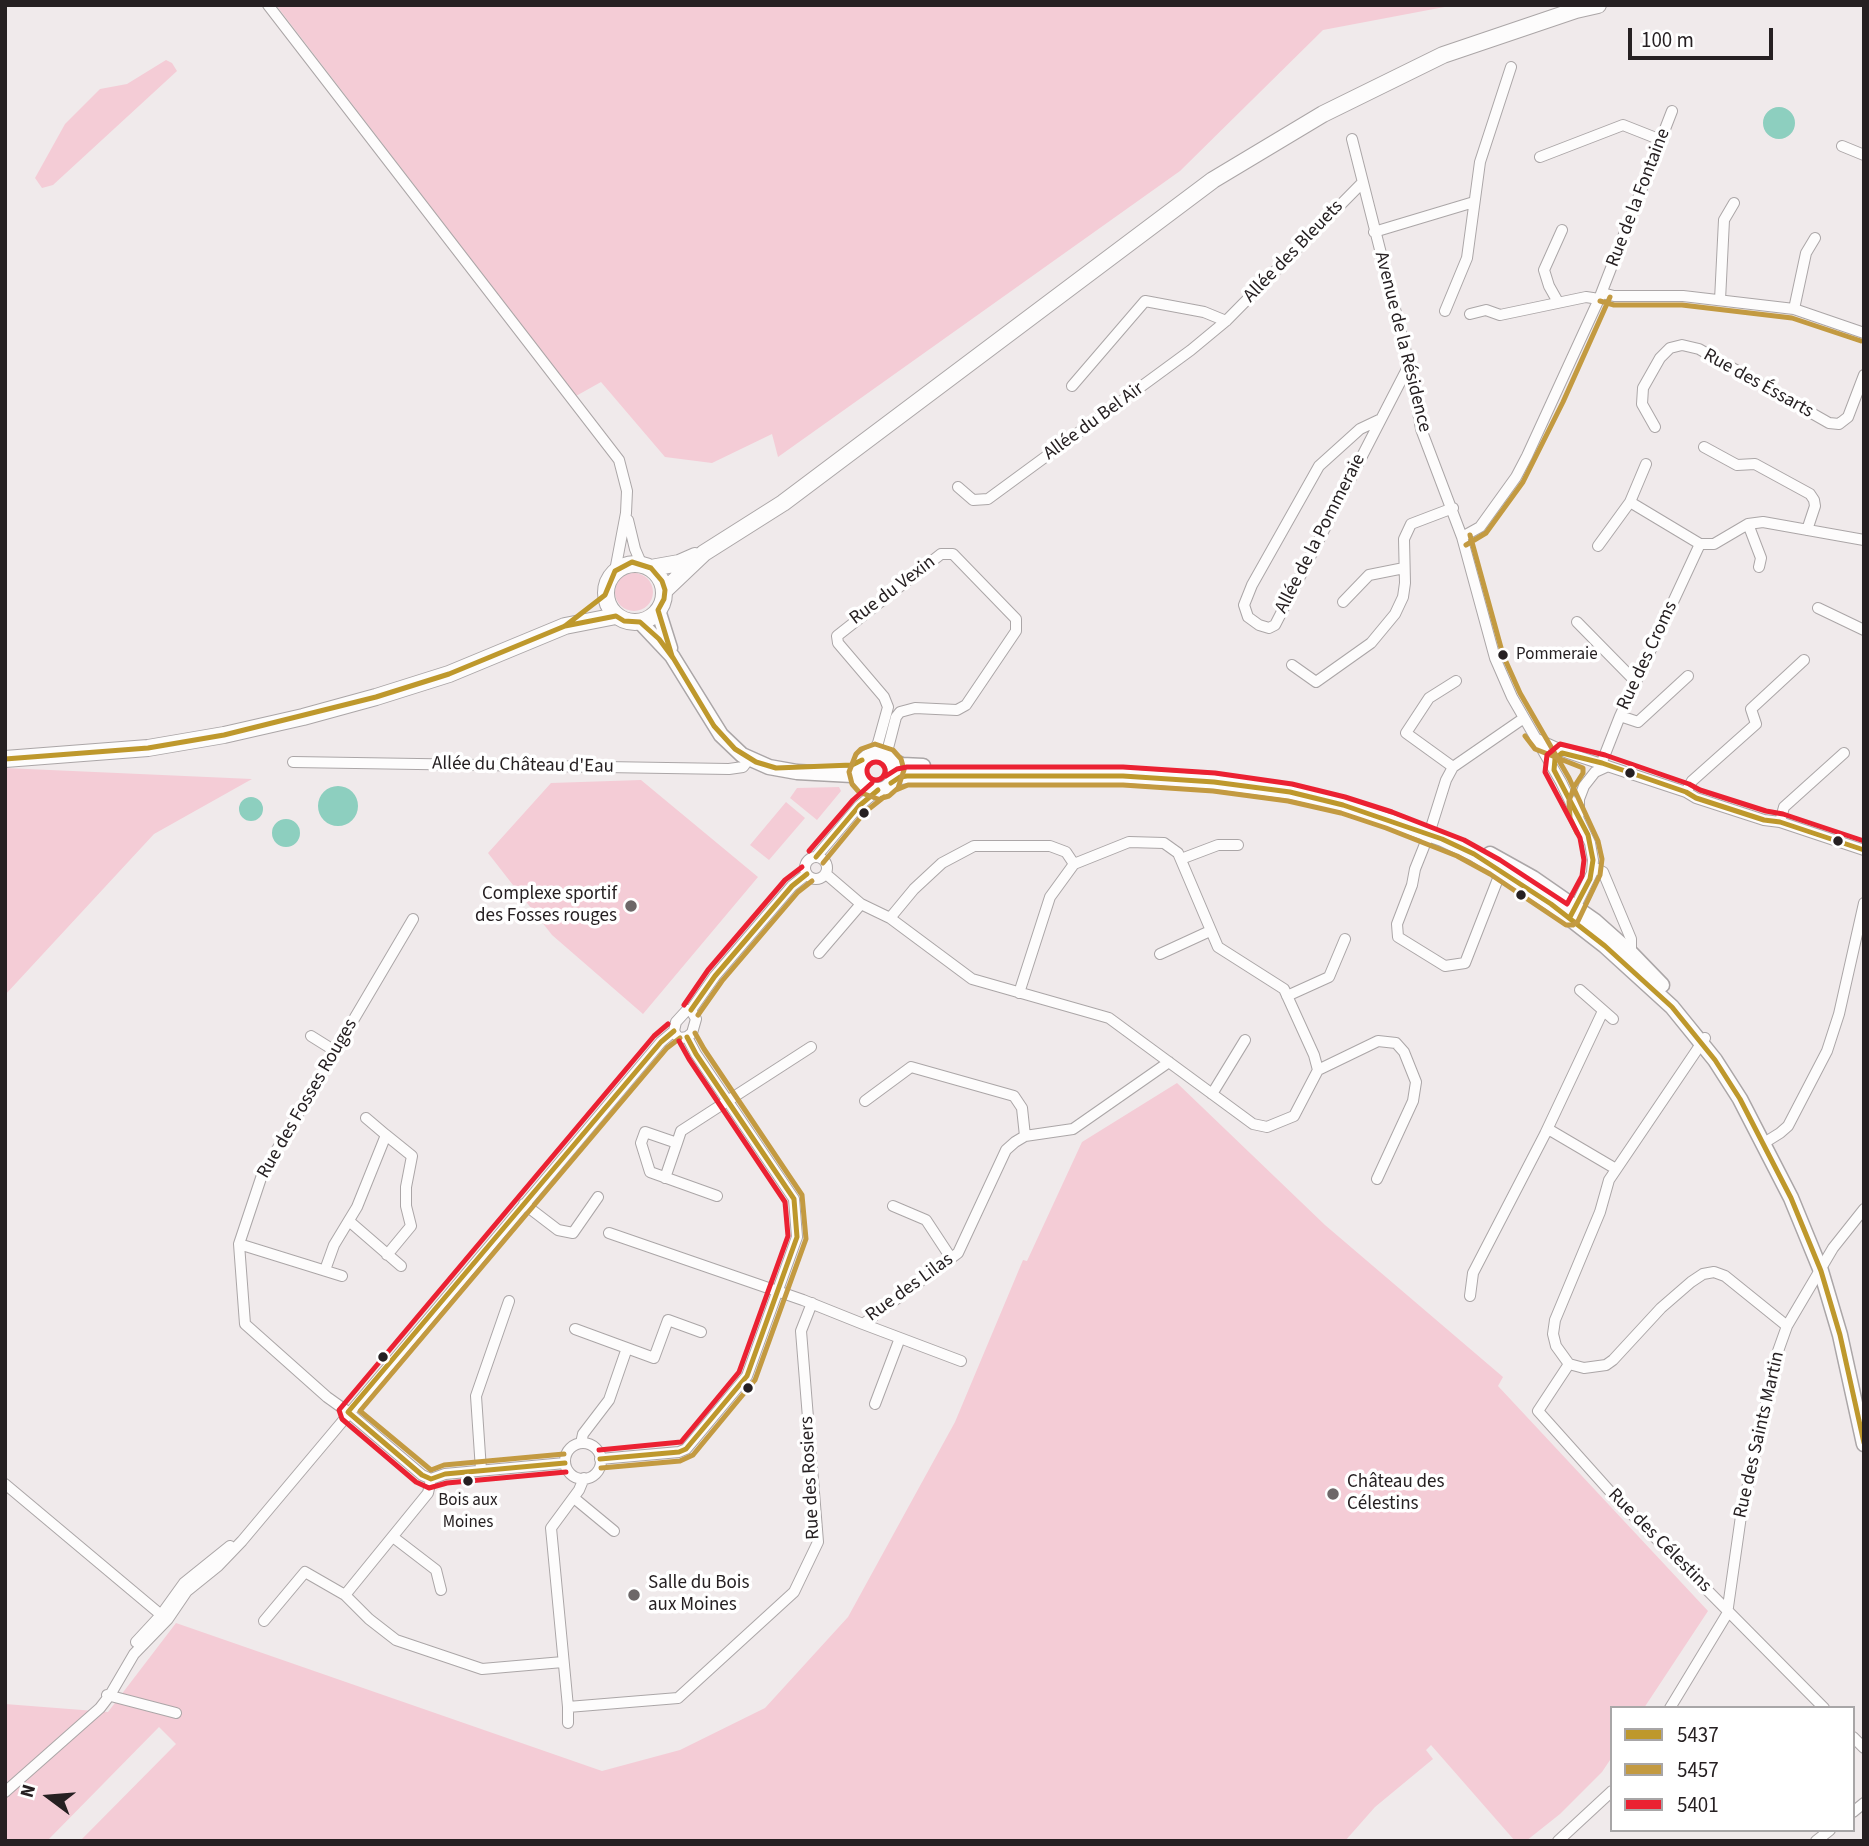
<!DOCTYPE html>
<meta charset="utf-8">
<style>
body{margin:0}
#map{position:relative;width:1869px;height:1846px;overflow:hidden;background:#f0eaeb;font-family:"Source Sans 3",sans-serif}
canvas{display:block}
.frame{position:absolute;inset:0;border:7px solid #262022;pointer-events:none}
.legend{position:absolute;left:1610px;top:1706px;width:245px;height:126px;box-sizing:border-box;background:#fff;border:2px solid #a8a6a7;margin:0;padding:9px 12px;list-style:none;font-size:21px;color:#262022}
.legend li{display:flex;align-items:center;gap:14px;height:35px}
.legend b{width:35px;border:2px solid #a8a6a7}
.north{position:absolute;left:14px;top:1762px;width:70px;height:70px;-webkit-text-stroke:5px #fff;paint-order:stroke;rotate:286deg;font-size:19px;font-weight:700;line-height:28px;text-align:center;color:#262022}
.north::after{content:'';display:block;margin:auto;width:24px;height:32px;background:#262022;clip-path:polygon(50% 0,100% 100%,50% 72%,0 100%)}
.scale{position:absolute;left:1628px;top:28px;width:145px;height:32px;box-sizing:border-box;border:4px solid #262022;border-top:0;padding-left:9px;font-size:21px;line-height:24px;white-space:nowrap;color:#262022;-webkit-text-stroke:5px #fff;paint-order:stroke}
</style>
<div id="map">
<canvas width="1869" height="1846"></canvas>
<div class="frame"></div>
<ul class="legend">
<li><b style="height:9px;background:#be982c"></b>5437</li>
<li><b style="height:9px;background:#c39a41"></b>5457</li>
<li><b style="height:9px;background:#eb2132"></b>5401</li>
</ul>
<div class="north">N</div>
<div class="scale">100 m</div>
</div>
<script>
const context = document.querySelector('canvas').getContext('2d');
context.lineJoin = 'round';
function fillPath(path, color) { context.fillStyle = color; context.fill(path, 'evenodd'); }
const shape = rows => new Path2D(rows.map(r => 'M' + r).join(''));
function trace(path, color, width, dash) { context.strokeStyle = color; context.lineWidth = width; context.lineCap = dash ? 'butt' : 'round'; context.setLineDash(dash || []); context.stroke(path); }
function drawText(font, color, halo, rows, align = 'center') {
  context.font = font + ' "Source Sans 3",sans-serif'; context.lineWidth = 7; context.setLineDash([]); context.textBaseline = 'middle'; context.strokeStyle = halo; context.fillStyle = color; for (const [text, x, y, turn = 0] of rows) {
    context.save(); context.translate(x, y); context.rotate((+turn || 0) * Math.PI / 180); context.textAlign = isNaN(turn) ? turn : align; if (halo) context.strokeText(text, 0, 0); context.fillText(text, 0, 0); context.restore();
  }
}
fillPath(shape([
 [276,5,1455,5,1323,30,1180,171,778,457,772,434,712,463,665,457,601,382,576,396],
 [166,60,172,63,177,71,53,185,42,188,35,178,65,124,100,89,127,84],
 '615 592a19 19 0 1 1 38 0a19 19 0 1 1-38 0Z',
 [5,768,252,779,154,834,5,995],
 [641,780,758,877,643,1014,552,935,488,853,551,783],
 [839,787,841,791,817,820,790,798,797,788],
 [786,802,805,818,769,860,750,845],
 [1177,1083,1325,1225,1503,1377,1498,1386,1708,1611,1644,1708,1612,1708,1612,1757,1602,1772,1560,1814,1526,1841,1515,1841,1431,1745,1426,1750,1433,1759,1375,1807,1345,1841,80,1841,176,1744,159,1727,47,1841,5,1841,5,1704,108,1712,176,1623,602,1771,680,1750,765,1708,848,1617,955,1422,1023,1260,1027,1261,1082,1142]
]), '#f4ccd6');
fillPath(shape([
 '1763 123a16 16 0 1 1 32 0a16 16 0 1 1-32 0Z',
 '318 806a20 20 0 1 1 40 0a20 20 0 1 1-40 0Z',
 '239 809a12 12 0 1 1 24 0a12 12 0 1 1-24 0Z',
 '272 833a14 14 0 1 1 28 0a14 14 0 1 1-28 0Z'
]), '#8dcfbf');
const street = shape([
 [268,5,619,460,627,491,626,513,615,571],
 [1352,139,1411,372,1421,429,1462,537,1495,658,1512,697,1561,782,1590,843,1593,860,1592,873,1573,912],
 [1842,146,1864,155],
 [1540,157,1623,125,1661,140],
 [1374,232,1474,202],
 [1602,293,1614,296,1683,296,1794,309,1864,333],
 [1720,300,1724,220,1734,203],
 [1558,302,1549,286,1544,270,1562,230],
 [1794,309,1806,253,1815,238],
 [1445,311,1467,258,1480,162,1511,67],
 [1470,314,1486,310,1500,315,1586,297,1599,299],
 [1072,386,1145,301,1204,312,1226,321],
 [1379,420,1360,429,1319,466,1252,585,1244,605,1248,617,1259,625,1269,628,1275,625,1409,365],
 [1655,427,1642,404,1643,388,1660,358,1670,348,1682,345,1699,349,1829,423,1839,424,1848,417,1864,375],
 [1704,447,1737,465,1755,464,1810,494,1814,500,1815,506,1807,530],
 [1646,464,1630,502,1700,544,1714,544,1748,524,1763,522,1864,540],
 [958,487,973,500,988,499,1191,350,1226,321,1363,182],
 [628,520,635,549,641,563],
 [1748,524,1761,558,1759,567],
 [1462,537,1480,527,1516,477,1527,456,1599,299,1672,111],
 [1598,546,1630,502],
 [1343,602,1369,575,1404,568],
 [1818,608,1864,630],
 [1577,622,1636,682],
 [1292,665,1316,682,1371,643,1395,614,1403,597,1405,583,1404,539,1411,524,1453,508],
 [1620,716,1638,722,1688,676],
 [1535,738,1568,753,1686,792,1696,798,1764,820,1780,822,1864,850],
 [872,754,878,743,888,707,884,697,838,643,837,636,941,554,953,554,1016,619,1016,631,966,705,957,710,915,708,900,712,896,717,888,748,888,757],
 [293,762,729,769,743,767,749,759],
 [1453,767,1406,733,1429,698,1456,681],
 [1600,767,1620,716,1700,544],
 [1686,792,1692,781,1756,724,1751,709,1804,660],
 [1579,814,1579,799,1584,786,1595,772,1606,767],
 [1780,822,1784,807,1844,753],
 '805 868a11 11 0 1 1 22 0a11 11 0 1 1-22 0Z',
 [816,857,859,806,878,790],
 [1181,859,1218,845,1238,845],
 [1593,867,1603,872,1631,939,1631,953],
 [1501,871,1465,963,1445,966,1398,937,1397,924,1412,885,1415,869,1429,834,1446,780,1453,767,1524,718],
 [826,874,861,904,890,918,972,979,1109,1018,1253,1124,1267,1127,1294,1116,1318,1070],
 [890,918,914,889,942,863,974,846,1050,846,1066,852,1074,864,1129,842,1164,843,1178,853,1218,947,1284,989,1314,1055,1318,1070],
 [413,919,262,1175,239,1244,245,1324,327,1397,348,1412,422,1475,431,1479,445,1474,565,1463],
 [819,953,861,904],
 [1160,954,1210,931],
 [1580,990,1613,1019],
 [1019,993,1050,897,1074,864],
 [1287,996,1329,977,1345,939],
 [687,1010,691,1010,696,1019,692,1033,687,1037,681,1038,677,1036,674,1031,676,1022,687,1010],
 [691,1010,715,976,792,886,807,874],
 [311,1036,335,1051],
 [1705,1038,1609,1180,1600,1212,1555,1320,1553,1334,1556,1346,1569,1364,1584,1368,1606,1365,1613,1360,1661,1308,1691,1282,1703,1274,1714,1272,1725,1276,1787,1326],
 [1318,1070,1378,1041,1396,1043,1404,1052,1416,1082,1413,1101,1377,1179],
 [1212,1094,1245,1040],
 [865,1101,911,1067,1014,1096,1022,1108,1025,1136],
 [366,1118,386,1135],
 [1548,1129,1616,1169],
 [1764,1143,1780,1133,1788,1126,1827,1051,1839,1014,1864,903],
 [665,1178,677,1143],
 [717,1196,650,1172,641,1143,645,1132,677,1143,681,1131,811,1047],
 [524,1204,558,1230,573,1233,598,1197],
 [893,1206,926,1220,951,1258],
 [349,1221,401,1266],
 [609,1233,803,1300,863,1324,958,1253,1006,1150,1015,1142,1025,1136,1073,1129,1169,1062],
 [239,1244,342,1276],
 [325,1270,334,1245,357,1207,386,1135,412,1156,406,1187,406,1206,411,1226,387,1255],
 [1470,1296,1473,1273,1545,1134,1603,1011],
 [863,1324,961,1361],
 [575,1329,654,1358,668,1320,701,1332],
 [1569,1364,1538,1411,1615,1497,1824,1708],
 [875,1404,900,1338],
 [581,1443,583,1434,609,1400,627,1348],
 '565 1461a18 18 0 1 1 36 0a18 18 0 1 1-36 0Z',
 [600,1459,679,1452,686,1449,692,1442,747,1376,797,1237,794,1199,696,1054,687,1037],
 [481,1470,476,1396,509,1301],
 [584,1478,579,1490,551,1528,568,1707,678,1698,794,1592,818,1542,801,1331,812,1303],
 [5,1484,166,1619],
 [574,1498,614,1531],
 [393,1537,436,1570,441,1590],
 [345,1595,428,1493,431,1479],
 [264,1621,305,1572,345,1595,369,1619,396,1640,482,1669,563,1662],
 [136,1642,161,1615,184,1583,230,1546],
 [107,1695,176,1713],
 [568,1707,568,1723],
 [1670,1708,1727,1614,1741,1516,1777,1354,1787,1326,1833,1248,1864,1209],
 [1853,1737,1864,1748],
 [5,1792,100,1708,110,1695,134,1654,168,1619,187,1591,218,1566,242,1541,661,1042,674,1031],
 [1853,1812,1864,1803],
 [1558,1841,1612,1791],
 [1816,1841,1830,1830]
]);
const secondary = shape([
 [658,610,670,648],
 [640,622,672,656,721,735,742,755,769,767,797,772,852,775,860,780],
 '859 772a18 18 0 1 1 36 0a18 18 0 1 1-36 0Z',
 [891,760,902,765,923,766],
 [891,783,900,777,907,776,1123,776,1214,782,1290,792,1343,805,1442,839,1474,854,1551,904,1605,946,1672,1007,1715,1060,1740,1099,1791,1198,1821,1271,1840,1335,1864,1444],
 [1490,854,1533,878,1595,921,1631,953,1662,985]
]);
const primary = shape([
 '606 593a29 29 0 1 1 58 0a29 29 0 1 1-58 0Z',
 [651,568,679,563,695,556],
 [665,590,704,553,783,503,1213,180,1323,114,1443,55,1576,10,1598,5],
 [5,759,148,748,224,735,303,717,376,697,449,674,565,626,616,616]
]);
trace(street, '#aba6a7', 12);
trace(secondary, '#aba6a7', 17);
trace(primary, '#aba6a7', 18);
trace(street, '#fdfcfc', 10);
trace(secondary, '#fdfcfc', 14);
trace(primary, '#fdfcfc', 16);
trace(shape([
 [565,626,616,616,624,621,640,622,659,639,673,658],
 [5,759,148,748,224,735,376,697,449,674,565,626,605,595,615,571,632,562,651,568,662,581,665,590,664,599,658,610,672,656,714,726,735,749,756,762,776,768,852,765,862,760],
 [891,783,900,777,907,776,1123,776,1214,782,1290,792,1343,805,1442,839,1474,854,1551,904,1605,946,1672,1007,1715,1060,1740,1099,1791,1198,1821,1271,1840,1335,1864,1443],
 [816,857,859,806,878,790],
 [1570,917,1590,879,1593,860,1588,835,1554,770,1555,759,1562,753,1602,763,1686,792,1696,798,1764,820,1780,822,1864,850],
 [691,1010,715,976,792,886,807,874],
 [348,1412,661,1042,674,1031],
 [348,1412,422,1475,431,1479,445,1474,565,1463],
 [600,1459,679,1452,686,1449,747,1376,797,1237,794,1199,696,1054,687,1037]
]), '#be982c', 5);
trace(shape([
 [1600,301,1614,305,1682,305,1792,318,1861,341],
 [1466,545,1486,533,1523,482,1563,402,1610,297],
 [1525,736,1535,749,1583,768,1583,773,1574,787,1569,801,1570,818,1577,833],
 [896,790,908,785,1123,785,1213,791,1288,801,1341,813,1386,828,1457,856,1490,874,1566,925,1573,925,1578,921,1600,875,1602,859,1598,841,1569,778,1520,693,1503,655,1470,535],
 [878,799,859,792,852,784,849,772,856,754,861,749,875,744,893,750,901,759,904,770,898,788,889,796,882,798],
 [823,863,865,812,884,797],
 [698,1015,722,981,798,892,812,881],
 [564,1454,444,1465,431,1470,360,1411,667,1048,680,1038],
 [601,1468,680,1461,693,1455,755,1380,806,1239,802,1195,704,1049,695,1033]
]), '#c39a41', 5);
trace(shape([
 '867 771a9 9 0 1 1 18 0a9 9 0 1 1-18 0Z',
 [886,776,897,769,907,767,1123,767,1215,773,1292,784,1345,797,1392,812,1464,840,1500,860,1567,904,1582,876,1584,860,1580,838,1545,772,1547,755,1560,744,1605,755,1689,784,1700,790,1766,811,1783,814,1864,841],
 [809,851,853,800,872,783],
 [684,1005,708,970,785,880,802,867],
 [599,1450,681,1442,739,1372,788,1236,785,1202,689,1059,679,1041],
 [566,1472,447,1483,429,1488,416,1482,342,1419,339,1410,654,1036,668,1024]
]), '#eb2132', 5);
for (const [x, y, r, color] of [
 [1503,655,6,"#262022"],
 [1630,773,6,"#262022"],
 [864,813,6,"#262022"],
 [1838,841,6,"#262022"],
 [1521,895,6,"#262022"],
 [631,906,7,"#6d6768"],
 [383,1357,6,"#262022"],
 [748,1388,6,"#262022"],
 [468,1481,6,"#262022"],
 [1333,1494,7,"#6d6768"],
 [634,1595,7,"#6d6768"]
]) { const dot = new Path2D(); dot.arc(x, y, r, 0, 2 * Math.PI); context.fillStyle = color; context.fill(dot); trace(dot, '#fff', 2.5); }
drawText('17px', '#262022', '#fff', [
 ["Pommeraie",1516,655],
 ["Bois aux",468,1501,"center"],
 ["Moines",468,1523,"center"]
], 'left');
drawText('19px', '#262022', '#fff', [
 ["Rue de la Fontaine",1639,198,-69],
 ["Allée des Bleuets",1294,252,-46],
 ["Avenue de la Résidence",1402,342,76],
 ["Rue des Éssarts",1758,384,29],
 ["Allée du Bel Air",1094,422,-36],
 ["Allée de la Pommeraie",1321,534,-63],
 ["Rue du Vexin",893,591,-37],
 ["Rue des Croms",1648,656,-65],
 ["Allée du Château d'Eau",523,766,1],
 ["Rue des Fosses Rouges",308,1099,-60],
 ["Rue des Lilas",910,1288,-36],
 ["Rue des Saints Martin",1760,1435,-77],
 ["Rue des Rosiers",811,1478,-93],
 ["Rue des Célestins",1659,1541,45]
]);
drawText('19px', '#262022', '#fff', [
 ["Complexe sportif",617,895,"right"],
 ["des Fosses rouges",617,917,"right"],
 ["Château des",1347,1483],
 ["Célestins",1347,1505],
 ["Salle du Bois",648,1584],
 ["aux Moines",648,1606]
], 'left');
</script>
